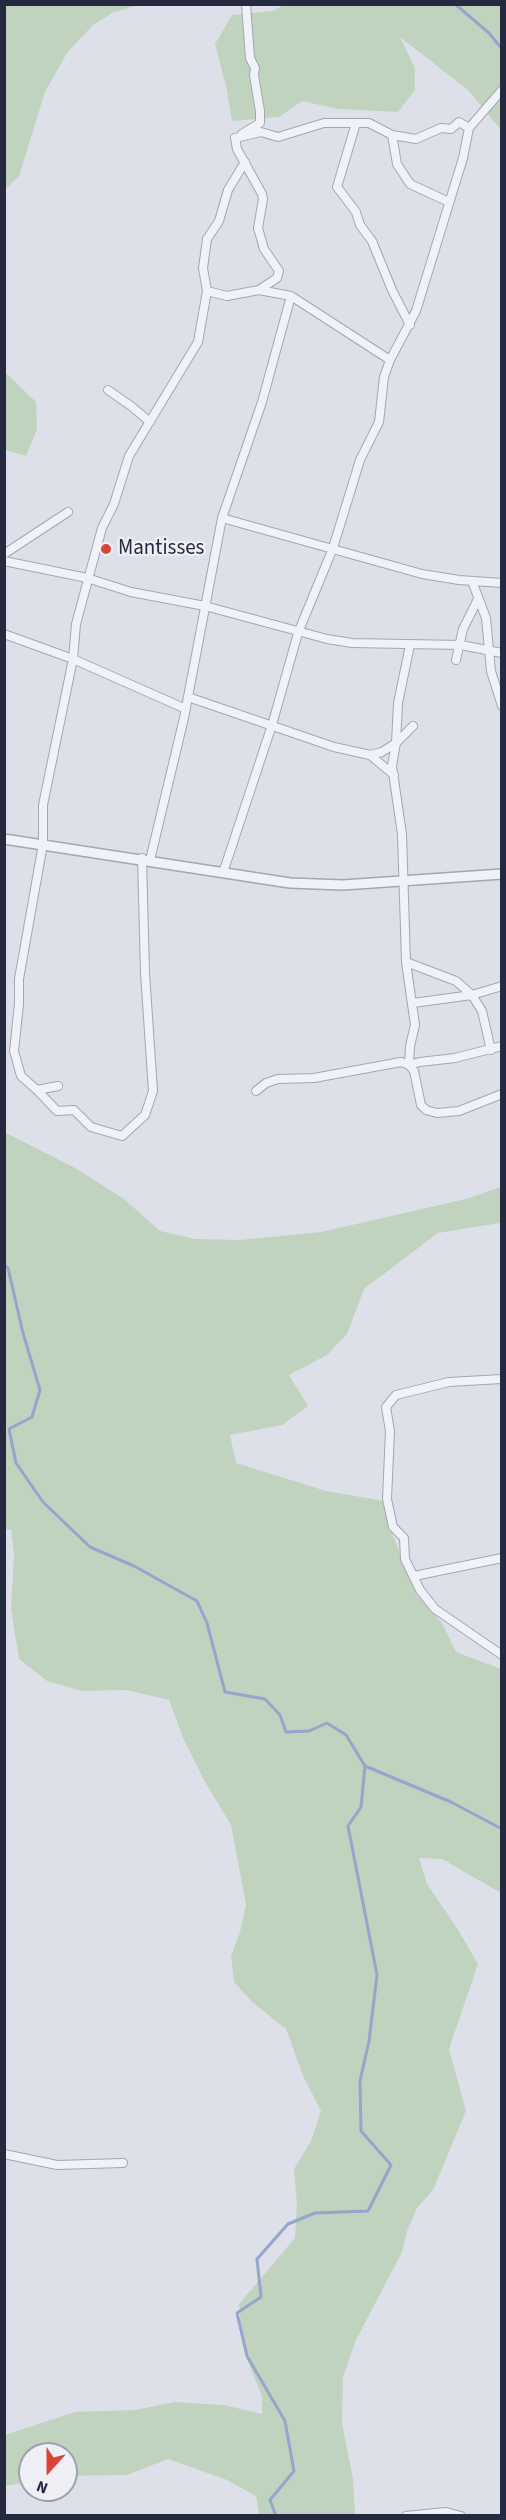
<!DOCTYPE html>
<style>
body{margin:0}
#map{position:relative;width:506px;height:2520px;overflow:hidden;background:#dee0e9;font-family:"Source Sans 3",sans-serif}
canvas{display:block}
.frame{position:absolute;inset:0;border:6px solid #262a41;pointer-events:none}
.north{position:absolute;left:18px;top:2442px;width:60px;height:60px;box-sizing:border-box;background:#eef0f6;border:2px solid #9ea1ae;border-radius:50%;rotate:201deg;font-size:16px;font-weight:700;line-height:24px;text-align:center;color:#262a41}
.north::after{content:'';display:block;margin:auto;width:21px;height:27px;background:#d8433a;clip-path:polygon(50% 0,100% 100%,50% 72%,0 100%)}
</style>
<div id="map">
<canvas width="506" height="2520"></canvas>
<div class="frame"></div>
<div class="north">N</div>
</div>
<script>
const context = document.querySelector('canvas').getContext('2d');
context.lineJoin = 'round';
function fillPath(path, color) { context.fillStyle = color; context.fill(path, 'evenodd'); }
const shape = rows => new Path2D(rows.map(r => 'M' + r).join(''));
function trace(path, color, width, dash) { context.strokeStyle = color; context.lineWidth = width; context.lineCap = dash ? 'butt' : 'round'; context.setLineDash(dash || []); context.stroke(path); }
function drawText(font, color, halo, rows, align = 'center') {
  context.font = font + ' "Source Sans 3",sans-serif'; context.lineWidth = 4.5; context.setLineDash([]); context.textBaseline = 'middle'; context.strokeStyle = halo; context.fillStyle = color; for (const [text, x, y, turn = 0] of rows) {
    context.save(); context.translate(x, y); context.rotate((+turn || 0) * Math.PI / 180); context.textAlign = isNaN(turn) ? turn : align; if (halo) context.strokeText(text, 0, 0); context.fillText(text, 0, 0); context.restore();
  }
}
fillPath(shape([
 [5,4,139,5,114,12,93,25,67,53,45,92,19,176,5,190],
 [283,5,501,5,501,130,469,91,400,37,415,68,415,90,398,112,338,109,302,101,279,117,232,121,226,86,215,44,232,15,273,11],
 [5,372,36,402,37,429,26,456,5,450],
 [4,1132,77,1169,124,1199,160,1231,195,1239,240,1240,321,1232,466,1199,501,1187,500,1223,438,1233,364,1289,347,1334,327,1355,289,1375,308,1406,282,1425,230,1435,236,1463,326,1491,384,1501,390,1528,416,1594,442,1623,456,1652,501,1669,501,1893,442,1859,419,1858,427,1884,457,1928,478,1964,449,2049,466,2111,433,2190,417,2208,407,2231,402,2252,356,2340,343,2377,342,2423,353,2479,355,2515,259,2515,256,2496,227,2480,168,2459,127,2475,66,2476,66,2454,30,2454,30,2482,5,2486,5,2435,75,2412,135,2410,175,2402,224,2405,262,2414,262,2396,246,2357,242,2340,239,2304,295,2238,297,2204,294,2169,311,2141,321,2111,304,2078,286,2029,252,2002,234,1982,231,1956,240,1932,246,1904,231,1825,205,1782,183,1738,169,1700,126,1690,82,1691,47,1681,19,1659,11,1609,14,1554,11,1530,4,1529]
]), '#c0d3bf');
trace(shape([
 [455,4,489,33,502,49],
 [4,1265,8,1268,23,1333,40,1390,32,1417,9,1429,16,1463,43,1502,90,1547,134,1566,197,1601,207,1623,225,1692,265,1699,280,1715,286,1732,309,1731,327,1723,346,1735,365,1766,451,1802,502,1829],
 [276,2516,270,2500,294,2471,285,2421,247,2356,237,2313,261,2297,257,2259,288,2224,315,2213,368,2211,391,2165,361,2131,360,2081,369,2041,377,1975,348,1826,361,1807,365,1766]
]), '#96a5cc', 3);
const minor = shape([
 [356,123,337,187,356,212,360,225,372,241,392,290,410,325],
 [242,134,260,123,260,111,254,75,255,68,250,58,246,4],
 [392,135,397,164,410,184,449,202],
 [235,138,261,132,278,137,324,123,369,123,392,135,416,139,441,128,451,129,459,122,469,128],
 [235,138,237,149,262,194,263,199,258,228,264,249,279,271,277,278,259,290],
 [207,291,203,268,207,239,219,221,228,190,245,162],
 [108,390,131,406,150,422],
 [222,518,422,574,459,580,502,583],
 [4,554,68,512],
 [4,561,87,578,131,592,205,606,327,639,352,643,461,645,502,653],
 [472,581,486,618,491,671,502,706],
 [4,634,73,659,186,709],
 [410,645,398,703,396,743,392,766,402,834,406,962,415,1025,410,1046,409,1065,420,1062,455,1058,502,1046],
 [456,660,463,629,477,601],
 [188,697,334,747,370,755,382,752,396,743,413,726],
 [370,755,394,775],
 [150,860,184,718,222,518,262,402,291,296],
 [223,873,272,725,298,633,333,548,360,460,379,422,384,377,390,360,416,311,463,158,469,128,502,90],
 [406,962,456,981,472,995,482,1011,491,1050],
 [413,1003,472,995,502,986],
 [58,1086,37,1090,21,1076,14,1051,19,1004,19,979,43,844,43,805,73,659,76,624,102,528,114,504,129,456,198,342,207,291,227,296,259,290,291,296,390,360],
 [37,1090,57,1111,74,1110,91,1127,122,1136,145,1115,153,1091,145,973,142,858],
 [256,1091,266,1083,278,1079,314,1078,401,1062,409,1065,414,1071,421,1105,426,1110,437,1113,459,1111,502,1094],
 [502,1379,449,1382,396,1395,386,1407,390,1431,387,1499,393,1527,404,1538,405,1559,420,1590,435,1609,502,1655],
 [414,1576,502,1558],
 [4,2154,57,2165,123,2163],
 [406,2516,446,2512,461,2516]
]);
const tertiary = shape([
 [4,839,290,883,343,885,502,874]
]);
trace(minor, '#a3a6b3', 10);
trace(tertiary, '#a3a6b3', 12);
trace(minor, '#f1f2f7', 8);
trace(tertiary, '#f1f2f7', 9);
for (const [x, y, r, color] of [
 [106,549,6,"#d8433a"]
]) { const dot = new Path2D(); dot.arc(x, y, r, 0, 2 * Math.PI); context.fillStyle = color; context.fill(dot); trace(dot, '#eef0f6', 2); }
drawText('21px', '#262a41', '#eef0f6', [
 ["Mantisses",118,549]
], 'left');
</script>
